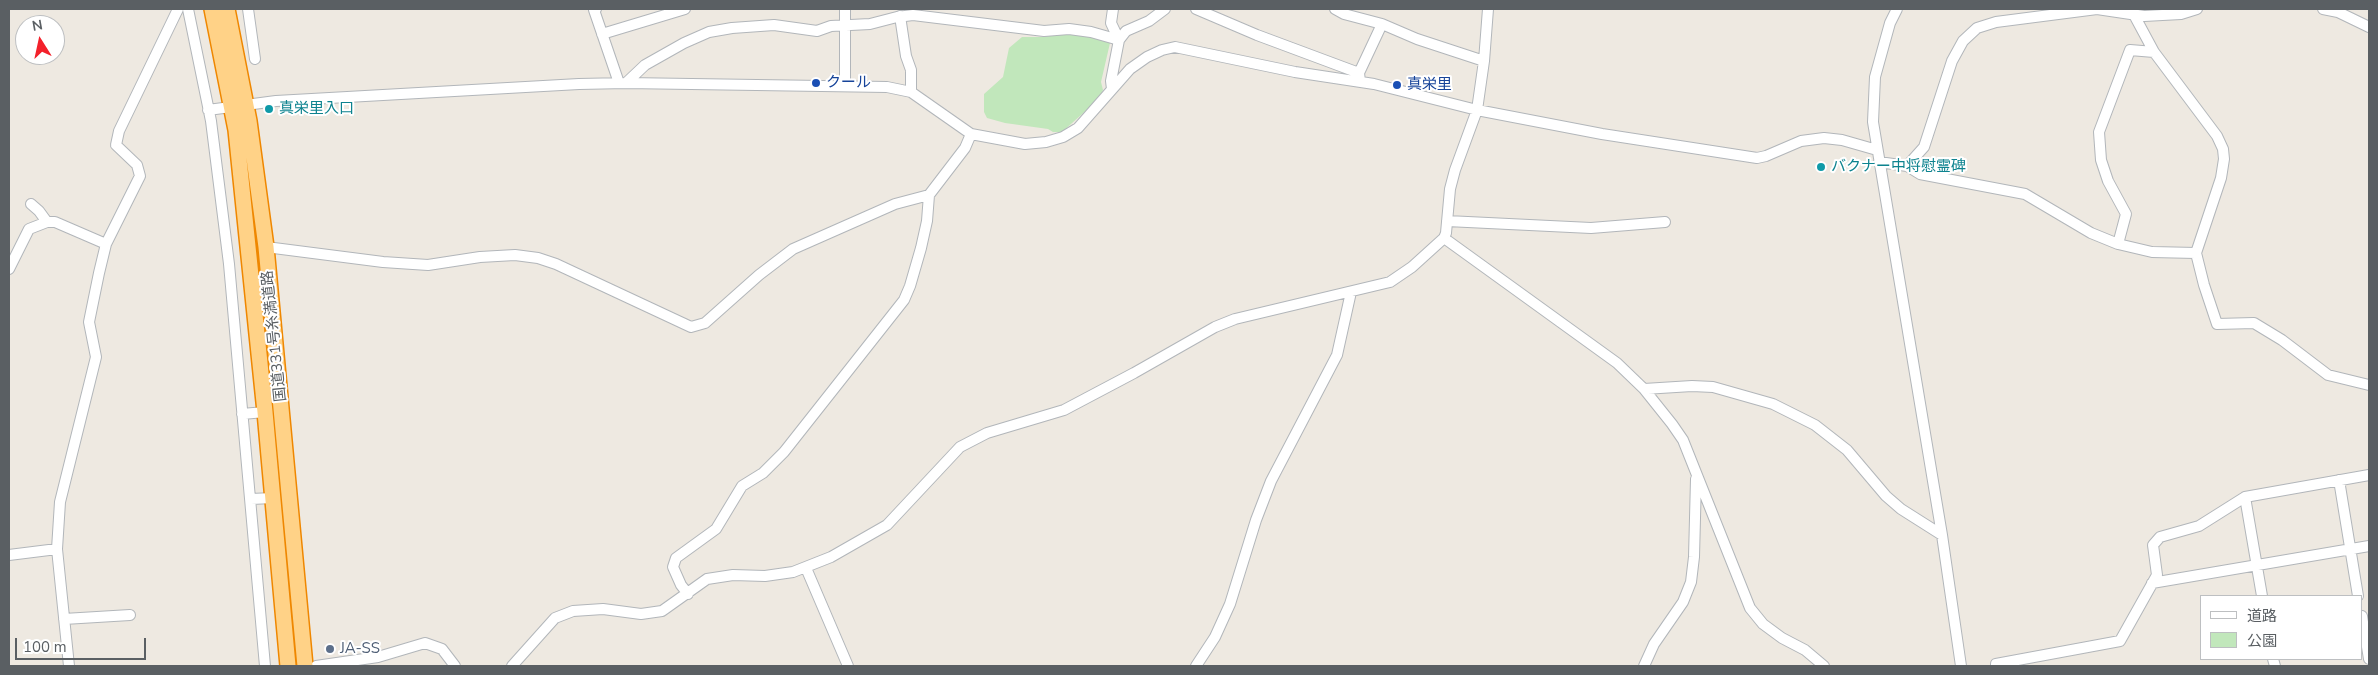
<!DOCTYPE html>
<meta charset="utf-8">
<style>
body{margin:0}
#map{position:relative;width:2378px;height:675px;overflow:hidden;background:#eee9e1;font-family:"Nunito Sans","Noto Sans JP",sans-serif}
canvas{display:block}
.frame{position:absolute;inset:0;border:10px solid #5a5f63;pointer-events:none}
.legend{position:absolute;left:2200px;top:595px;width:162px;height:65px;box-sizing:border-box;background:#fff;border:1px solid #bdbfc1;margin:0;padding:6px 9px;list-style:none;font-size:15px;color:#5a5f63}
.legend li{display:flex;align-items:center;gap:10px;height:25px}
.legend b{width:25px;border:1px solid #bdbfc1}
.north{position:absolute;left:15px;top:15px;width:50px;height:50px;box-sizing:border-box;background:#fff;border:1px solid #bdbfc1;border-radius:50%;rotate:350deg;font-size:14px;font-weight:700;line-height:20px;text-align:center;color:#5a5f63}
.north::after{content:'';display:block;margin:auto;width:18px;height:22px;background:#f3212b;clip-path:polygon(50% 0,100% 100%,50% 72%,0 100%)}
.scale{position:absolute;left:15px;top:638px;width:131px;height:22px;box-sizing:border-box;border:2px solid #5a5f63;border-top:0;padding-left:6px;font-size:15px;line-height:18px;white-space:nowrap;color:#5a5f63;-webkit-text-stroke:4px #fff;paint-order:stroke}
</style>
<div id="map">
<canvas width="2378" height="675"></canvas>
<div class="frame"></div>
<ul class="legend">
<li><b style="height:6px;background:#fff"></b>道路</li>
<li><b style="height:14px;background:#c1e7bb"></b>公園</li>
</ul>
<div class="north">N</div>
<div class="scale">100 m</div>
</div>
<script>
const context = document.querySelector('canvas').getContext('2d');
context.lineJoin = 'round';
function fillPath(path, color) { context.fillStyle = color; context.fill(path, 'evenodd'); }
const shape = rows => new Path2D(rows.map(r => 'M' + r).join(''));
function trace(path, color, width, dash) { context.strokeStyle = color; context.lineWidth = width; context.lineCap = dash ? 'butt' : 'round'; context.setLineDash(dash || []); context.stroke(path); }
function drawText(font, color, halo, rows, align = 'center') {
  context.font = font + ' "Nunito Sans","Noto Sans JP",sans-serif'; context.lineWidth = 4; context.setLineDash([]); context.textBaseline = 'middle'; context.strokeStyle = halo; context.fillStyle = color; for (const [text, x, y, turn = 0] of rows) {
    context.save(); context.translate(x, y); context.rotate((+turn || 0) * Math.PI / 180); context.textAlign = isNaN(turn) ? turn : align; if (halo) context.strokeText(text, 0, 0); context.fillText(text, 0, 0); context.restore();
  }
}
fillPath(shape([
 [1070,33,1107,40,1110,43,1101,82,1103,90,1099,99,1062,132,1053,132,1048,129,1005,123,987,118,984,112,984,94,1003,77,1009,48,1022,37,1042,37]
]), '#c1e7bb');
const minor = shape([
 [188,9,211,121,229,264,265,666],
 [248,9,255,59],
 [596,9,594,10,619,83],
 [1196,9,1257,35,1359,73,1360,81],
 [1335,9,1344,14,1382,24,1417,39,1484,61],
 [1897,9,1890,23,1875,77,1873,122,1942,535,1961,666],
 [2323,9,2338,12,2369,27],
 [2133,13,2154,52,2217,136,2223,149,2224,159,2221,178,2196,253,2204,285,2217,324,2254,323,2282,340,2328,375,2369,385],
 [900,16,906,56,911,70,911,92],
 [602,34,685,9],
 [1119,40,1126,31,1149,21,1165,9],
 [1359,73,1382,24],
 [626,83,645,65,684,43,709,32,732,28,774,25,817,31,831,26,870,24,897,17,913,15,1044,31,1069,29,1091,32,1119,40],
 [845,86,845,9],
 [1112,89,1111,81,1119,40,1111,23,1113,9],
 [208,110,276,101,579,84,626,83,887,87,911,92,971,134,1025,144,1046,142,1063,137,1078,128,1130,69,1147,57,1162,50,1175,47,1295,72,1374,84,1477,110,1602,134,1757,158,1766,156,1801,141,1824,138,1842,140,1877,150],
 [1879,162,1907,166,1920,174,2025,194,2091,233,2118,244,2152,252,2196,253],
 [1907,166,1924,147,1952,61,1963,41,1977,28,1996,22,2097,9,2144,16,2181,14,2197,9],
 [31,204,39,211,47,222],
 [1447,221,1591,228,1665,222],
 [1444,238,1617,363,1644,389,1672,424,1683,440,1750,608,1763,624,1782,638,1805,650,1824,666],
 [2118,244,2126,214,2108,181,2101,160,2099,132,2130,50,2154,52],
 [266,247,383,262,428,265,480,257,515,255,538,258,556,264,691,327,705,323,759,275,793,249,895,204,929,195,965,148,971,134],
 [9,269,29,229,47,222,55,222,106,244],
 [1644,389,1692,386,1713,387,1773,404,1815,425,1847,450,1886,496,1901,509,1942,535],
 [242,414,265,412],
 [2339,480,2358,596],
 [2245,497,2262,596],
 [251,499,273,498],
 [9,555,57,549],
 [806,568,848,666],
 [2152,583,2369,546],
 [688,594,681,585,673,567,676,558,716,529,742,486,763,473,784,452,904,300,910,286,921,248,927,221,929,195],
 [2362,616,2369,659],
 [64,619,130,615],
 [2273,659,2275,666],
 [69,666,57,549,60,502,96,357,89,322,99,273,106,244,140,176,137,165,116,145,119,131,178,9],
 [316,666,378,657,425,643,442,649,455,666],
 [512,666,555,618,573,611,603,609,641,614,662,611,707,579,733,575,765,576,793,572,831,557,887,525,960,447,987,433,1064,410,1134,373,1215,327,1235,319,1390,282,1412,267,1444,238,1446,233,1450,189,1455,170,1477,110,1484,61,1488,9],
 [1196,666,1215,637,1230,604,1256,520,1271,481,1337,355,1351,292],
 [1644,666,1654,644,1683,602,1691,582,1694,557,1696,479],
 [1996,666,1996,664,2120,641,2157,575,2153,545,2160,537,2199,526,2245,497,2369,475]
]);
const highway = shape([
 [212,9,236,130,265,412,288,666],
 [227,9,249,121,266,247,305,666]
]);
trace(minor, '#b2b6ba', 12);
trace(highway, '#ef8700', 18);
trace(minor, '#fff', 10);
trace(highway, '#ffd287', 15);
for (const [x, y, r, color] of [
 [816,83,5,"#1a4fb4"],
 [1397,85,5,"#1a4fb4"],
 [269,109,5,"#0f9aa8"],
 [1821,167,5,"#0f9aa8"],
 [330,649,5,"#5c6f8a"]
]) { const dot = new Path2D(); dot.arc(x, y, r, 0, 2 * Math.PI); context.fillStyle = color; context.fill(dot); trace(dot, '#fff', 2); }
drawText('15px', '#164399', '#fff', [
 ["クール",826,83],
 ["真栄里",1407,85]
], 'left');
drawText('15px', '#0d838f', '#fff', [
 ["真栄里入口",279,109],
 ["バクナー中将慰霊碑",1831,167]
], 'left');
drawText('15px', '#5a5f63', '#fff', [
 ["国道331号糸満道路",275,336,-96]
]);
drawText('15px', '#4e5e75', '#fff', [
 ["JA-SS",340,649]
], 'left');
</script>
